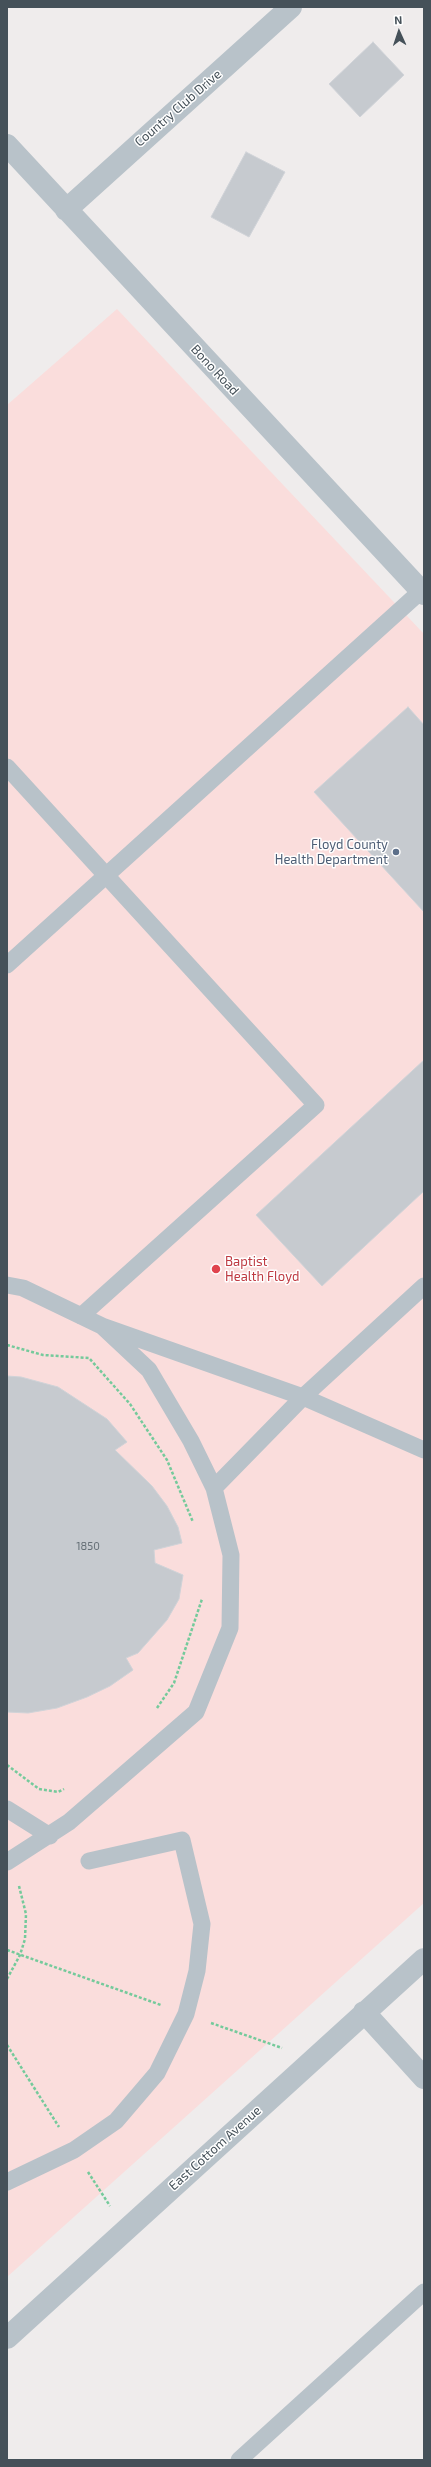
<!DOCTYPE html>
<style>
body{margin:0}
#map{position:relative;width:431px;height:2467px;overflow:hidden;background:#efecec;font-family:"Exo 2",sans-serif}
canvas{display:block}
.frame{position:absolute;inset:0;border:8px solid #455159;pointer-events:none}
.north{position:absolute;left:379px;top:12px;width:40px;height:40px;-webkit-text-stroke:3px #fff;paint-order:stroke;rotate:357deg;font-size:11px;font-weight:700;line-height:16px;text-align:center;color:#455159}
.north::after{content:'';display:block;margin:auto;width:14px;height:18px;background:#455159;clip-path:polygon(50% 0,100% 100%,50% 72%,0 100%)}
</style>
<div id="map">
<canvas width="431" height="2467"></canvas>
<div class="frame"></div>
<div class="north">N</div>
</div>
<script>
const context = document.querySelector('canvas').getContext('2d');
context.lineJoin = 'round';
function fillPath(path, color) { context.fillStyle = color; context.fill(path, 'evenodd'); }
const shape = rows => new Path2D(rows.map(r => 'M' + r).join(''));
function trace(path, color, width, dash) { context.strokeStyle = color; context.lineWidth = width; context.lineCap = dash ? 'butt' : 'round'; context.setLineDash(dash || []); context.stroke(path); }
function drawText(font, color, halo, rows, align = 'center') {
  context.font = font + ' "Exo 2",sans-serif'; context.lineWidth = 3; context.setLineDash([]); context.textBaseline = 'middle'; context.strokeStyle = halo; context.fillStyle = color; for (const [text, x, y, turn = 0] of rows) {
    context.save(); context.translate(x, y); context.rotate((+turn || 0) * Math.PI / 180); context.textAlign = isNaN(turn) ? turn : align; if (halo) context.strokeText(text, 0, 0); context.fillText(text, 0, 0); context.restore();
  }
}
fillPath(shape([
 [117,309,424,634,424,1903,7,2277,7,405]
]), '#fadddc');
const building = shape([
 [373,42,404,75,360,117,329,84,373,42],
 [246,152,285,172,249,237,211,217,246,152],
 [408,707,424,725,424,912,314,792,408,707],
 [424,1060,424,1191,322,1286,256,1215,424,1060],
 [7,1376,21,1377,58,1387,107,1419,127,1442,115,1450,152,1486,167,1506,178,1527,182,1543,154,1550,155,1563,183,1575,179,1599,167,1620,138,1653,126,1658,133,1670,110,1686,87,1697,57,1708,28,1713,7,1712,7,1376]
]);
fillPath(building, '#c6cacf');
trace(building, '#d0d3d8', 1);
trace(shape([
 [7,1345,43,1355,89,1358,130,1404,167,1460,193,1522],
 [157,1708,174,1683,202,1599],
 [7,1765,39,1789,58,1792,64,1789],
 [7,1950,161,2005],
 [7,1979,20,1955,25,1939,26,1914,19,1886],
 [211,2023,282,2048],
 [7,2045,59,2127],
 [88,2172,110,2206]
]), '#74ca9b', 2.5, [3, 2]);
trace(shape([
 [7,767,316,1105,81,1316],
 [7,965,421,591],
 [7,1285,23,1288,102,1326,149,1370,191,1441,214,1488],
 [102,1326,303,1397,424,1450],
 [7,1809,50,1836],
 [7,1862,69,1822,196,1712,230,1628,231,1555,214,1488,303,1397,424,1286],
 [7,2182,74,2150,116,2121,157,2073,186,2014,197,1971,202,1924,182,1840,89,1861],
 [239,2460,424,2292]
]), '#b8c2c9', 17);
trace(shape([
 [7,145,424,594],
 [66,210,291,7],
 [364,2012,424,2078],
 [7,2338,424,1959]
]), '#b8c2c9', 22);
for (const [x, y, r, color] of [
 [396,852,4,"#5c6f8a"],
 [216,1269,5,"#e0444e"]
]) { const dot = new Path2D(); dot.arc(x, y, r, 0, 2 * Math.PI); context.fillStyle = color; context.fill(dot); trace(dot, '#fff', 1.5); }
drawText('11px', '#656f76', null, [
 ["1850",88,1546]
]);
drawText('13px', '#455159', '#fff', [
 ["Country Club Drive",178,108,-41],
 ["Bono Road",215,370,47],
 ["East Cottom Avenue",215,2148,-42]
]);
drawText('13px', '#4e5e75', '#fff', [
 ["Floyd County",388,845],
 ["Health Department",388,860]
], 'right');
drawText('13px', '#be3a42', '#fff', [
 ["Baptist",225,1262],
 ["Health Floyd",225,1277]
], 'left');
</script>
